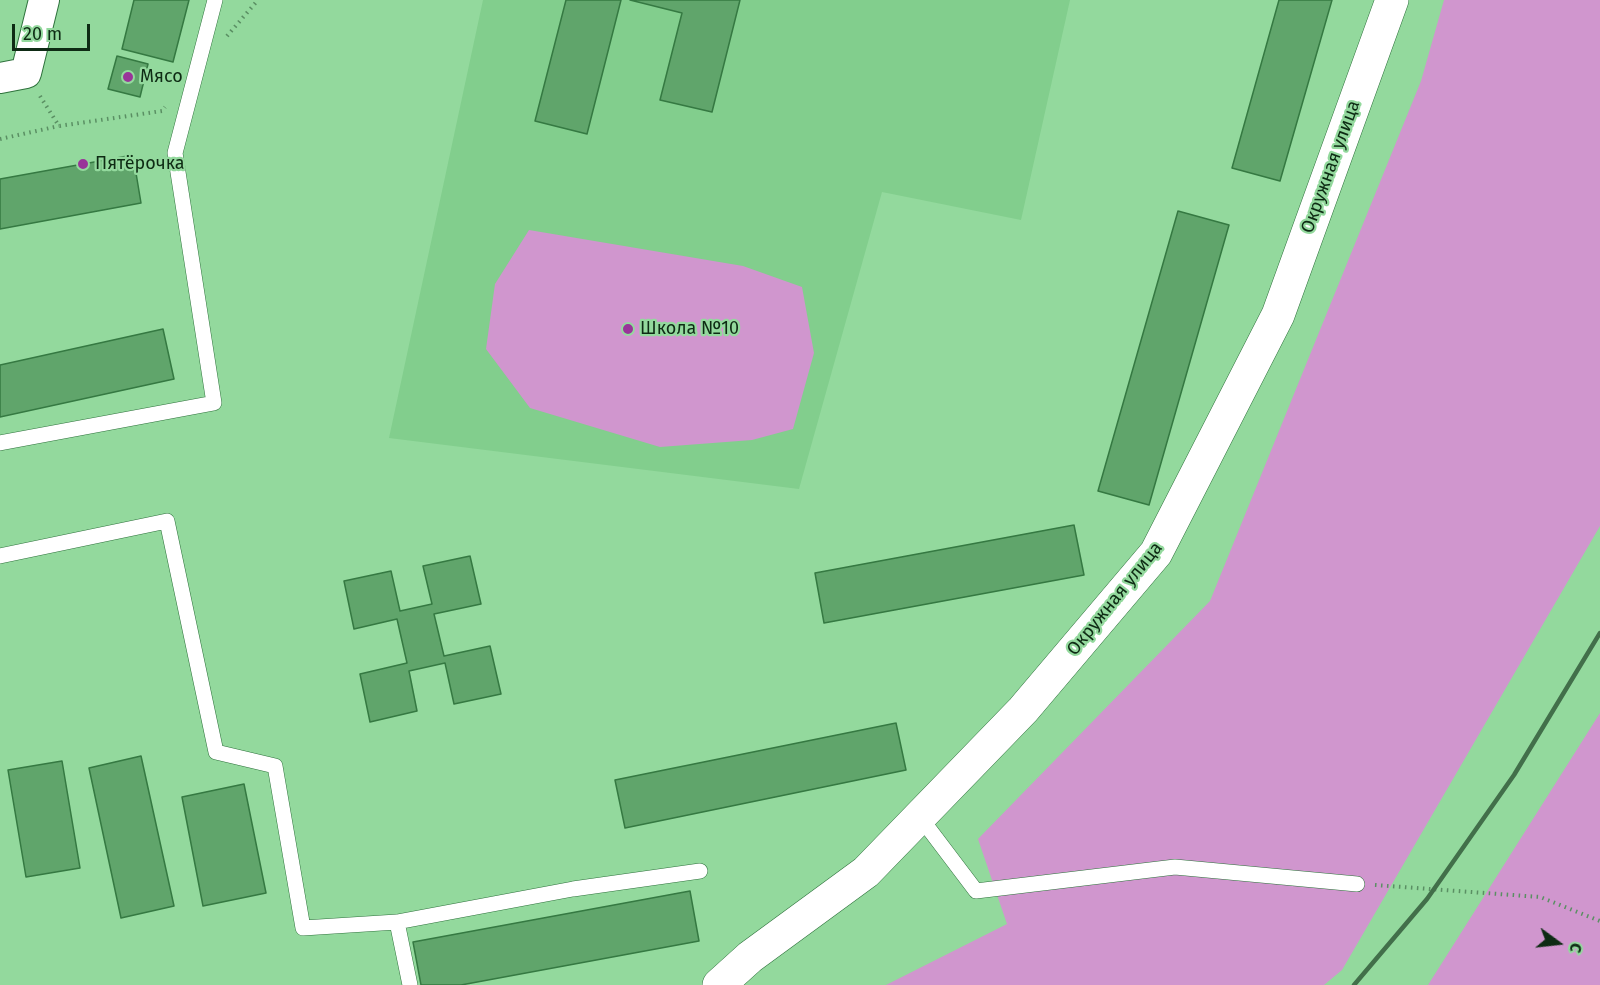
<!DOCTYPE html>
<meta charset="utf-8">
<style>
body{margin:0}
#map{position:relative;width:1600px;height:985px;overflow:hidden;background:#93d99d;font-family:"Fira Sans",sans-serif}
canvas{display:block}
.north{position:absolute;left:1528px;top:913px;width:60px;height:60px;-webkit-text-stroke:4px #93d99d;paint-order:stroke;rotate:105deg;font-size:16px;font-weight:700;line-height:24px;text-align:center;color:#0e2b14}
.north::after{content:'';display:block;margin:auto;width:21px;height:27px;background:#0e2b14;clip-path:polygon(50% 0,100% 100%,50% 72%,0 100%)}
.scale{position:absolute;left:12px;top:24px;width:78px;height:27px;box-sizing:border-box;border:3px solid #0e2b14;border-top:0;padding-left:8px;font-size:18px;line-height:21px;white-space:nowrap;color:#0e2b14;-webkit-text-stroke:4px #93d99d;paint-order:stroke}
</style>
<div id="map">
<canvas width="1600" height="985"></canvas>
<div class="north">С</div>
<div class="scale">20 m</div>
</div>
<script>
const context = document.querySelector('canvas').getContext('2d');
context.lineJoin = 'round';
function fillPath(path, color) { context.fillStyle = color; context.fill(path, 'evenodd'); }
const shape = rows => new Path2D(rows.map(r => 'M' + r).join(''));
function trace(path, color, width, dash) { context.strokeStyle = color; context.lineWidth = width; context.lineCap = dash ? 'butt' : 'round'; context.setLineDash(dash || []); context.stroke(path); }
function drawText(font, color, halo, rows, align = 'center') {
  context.font = font + ' "Fira Sans",sans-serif'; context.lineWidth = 4.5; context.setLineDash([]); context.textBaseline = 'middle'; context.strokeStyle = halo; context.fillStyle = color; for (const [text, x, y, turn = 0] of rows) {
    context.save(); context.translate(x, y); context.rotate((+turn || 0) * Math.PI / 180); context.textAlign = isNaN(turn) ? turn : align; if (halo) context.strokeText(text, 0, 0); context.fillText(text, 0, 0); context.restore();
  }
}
fillPath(shape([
 [483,0,1070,0,1021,220,882,192,799,489,389,438]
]), '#82ce8d');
fillPath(shape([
 [1444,0,1600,0,1600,526,1342,970,1324,985,886,985,1007,924,978,839,1210,601,1421,81],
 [529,230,743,266,802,287,814,353,793,429,752,440,660,447,530,408,486,349,495,284],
 [1600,713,1600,985,1428,985]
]), '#d096ce');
const building = shape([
 [134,0,189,0,173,62,122,49,134,0],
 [566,0,621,0,587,134,535,121,566,0],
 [630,0,740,0,712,112,660,100,682,13,630,0],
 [1279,0,1332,0,1280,181,1232,168,1279,0],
 [117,56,148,64,140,97,108,89,117,56],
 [133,155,141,203,0,229,0,179,133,155],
 [1178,211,1229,225,1149,505,1098,491,1178,211],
 [163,329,174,379,0,417,0,365,163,329],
 [1074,525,1084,575,824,623,815,573,1074,525],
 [470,556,481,604,434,614,444,656,490,646,501,694,454,704,445,663,409,671,417,711,370,722,360,674,407,663,397,619,354,629,344,581,391,571,400,611,432,604,423,566,470,556],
 [896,723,906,770,625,828,615,780,896,723],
 [141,756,174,906,121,918,89,768,141,756],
 [62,761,80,868,26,877,8,770,62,761],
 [244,784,266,893,203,906,182,797,244,784],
 [690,891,699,941,461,985,421,985,413,942,690,891]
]);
fillPath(building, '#60a56b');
trace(building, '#357942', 1.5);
const lane = shape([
 [0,443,214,403,175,153,215,0],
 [0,556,167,521,216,752,275,766,303,928,397,922,573,889,700,871],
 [920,817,976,891,1175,867,1357,884],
 [397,922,410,985]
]);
const street = shape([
 [0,78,26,73,44,0]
]);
const secondary = shape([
 [719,985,750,957,866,872,1023,710,1156,553,1278,315,1392,0]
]);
trace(lane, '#2e723c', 16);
trace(street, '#2e723c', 32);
trace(secondary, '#2e723c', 34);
trace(shape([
 [227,36,258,0],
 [40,96,59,126,162,111,165,107],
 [0,139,59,126],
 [1375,885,1540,897,1600,921]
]), '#5a8f63', 4, [1.5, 4.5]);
trace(lane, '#fff', 15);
trace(street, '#fff', 30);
trace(secondary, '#fff', 33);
trace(shape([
 [1354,985,1427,899,1514,775,1600,633]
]), '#426f4a', 4.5);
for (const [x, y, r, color] of [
 [128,77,6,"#993499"],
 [83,164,6,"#993499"],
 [628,329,6,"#993499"]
]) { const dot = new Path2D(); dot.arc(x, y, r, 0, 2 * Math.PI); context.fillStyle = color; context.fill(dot); trace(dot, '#93d99d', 2); }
drawText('18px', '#0e2b14', '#93d99d', [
 ["Мясо",140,77],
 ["Пятёрочка",95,164],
 ["Школа №10",640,329]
], 'left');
drawText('18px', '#0e2b14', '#93d99d', [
 ["Окружная улица",1331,167,-70],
 ["Окружная улица",1115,599,-51]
]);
</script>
